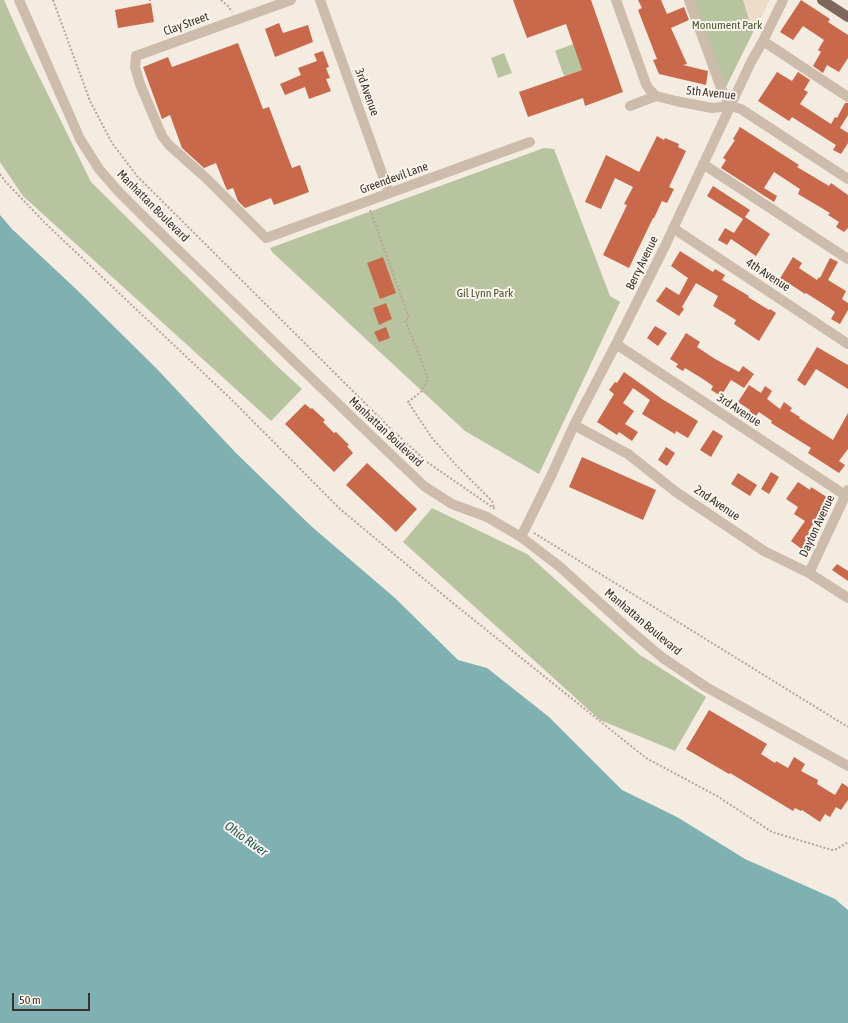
<!DOCTYPE html>
<style>
body{margin:0}
#map{position:relative;width:848px;height:1023px;overflow:hidden;background:#f4ebe1;font-family:"Asap Condensed",sans-serif}
canvas{display:block}
.scale{position:absolute;left:12px;top:993px;width:78px;height:18px;box-sizing:border-box;border:2px solid #3b302b;border-top:0;padding-left:5px;font-size:12px;line-height:14px;white-space:nowrap;color:#3b302b;-webkit-text-stroke:3px #fbf5ee;paint-order:stroke}
</style>
<div id="map">
<canvas width="848" height="1023"></canvas>
<div class="scale">50 m</div>
</div>
<script>
const context = document.querySelector('canvas').getContext('2d');
context.lineJoin = 'round';
function fillPath(path, color) { context.fillStyle = color; context.fill(path, 'evenodd'); }
const shape = rows => new Path2D(rows.map(r => 'M' + r).join(''));
function trace(path, color, width, dash) { context.strokeStyle = color; context.lineWidth = width; context.lineCap = dash ? 'butt' : 'round'; context.setLineDash(dash || []); context.stroke(path); }
function drawText(font, color, halo, rows, align = 'center') {
  context.font = font + ' "Asap Condensed",sans-serif'; context.lineWidth = 4; context.setLineDash([]); context.textBaseline = 'middle'; context.strokeStyle = halo; context.fillStyle = color; for (const [text, x, y, turn = 0] of rows) {
    context.save(); context.translate(x, y); context.rotate((+turn || 0) * Math.PI / 180); context.textAlign = isNaN(turn) ? turn : align; if (halo) context.strokeText(text, 0, 0); context.fillText(text, 0, 0); context.restore();
  }
}
fillPath(shape([
 [0,0,4,0,27,52,91,182,277,366,302,389,271,421,23,196,0,162],
 [691,0,769,0,724,91],
 [573,44,582,70,564,76,555,51],
 [504,53,512,73,498,78,491,58],
 [544,148,554,149,610,296,620,302,539,474,465,431,272,252,270,248],
 [432,508,527,554,640,655,706,697,675,751,600,720,403,542]
]), '#b8c4a0');
fillPath(shape([
 [743,0,769,0,756,26,750,23]
]), '#ecdcc8');
fillPath(shape([
 [0,215,12,229,77,290,157,369,235,452,311,526,395,598,458,660,487,668,549,717,622,790,677,817,745,859,835,899,848,910,848,1023,0,1023]
]), '#7fb0b2');
fillPath(shape([
 [513,0,591,0,623,92,585,106,583,98,528,117,519,92,582,70,566,24,527,38],
 [638,0,661,0,667,14,684,7,689,20,671,28,687,64,683,65,708,71,706,85,659,74,653,60,657,59,638,10,642,8],
 [801,0,830,19,828,22,848,35,848,58,839,72,827,65,823,73,813,66,821,52,818,50,824,40,803,26,793,40,780,32],
 [151,3,154,22,118,28,115,10],
 [279,23,283,33,308,25,313,42,275,57,265,29],
 [238,43,263,109,269,107,292,168,300,165,309,192,274,205,271,198,245,208,238,201,233,188,227,190,226,188,216,163,204,168,182,148,170,115,162,119,143,67,168,57,172,67],
 [323,51,329,67,326,68,330,78,326,79,331,91,309,99,305,87,285,95,280,84,301,75,298,68,317,61,314,54],
 [777,72,792,81,798,72,810,80,804,90,808,92,800,104,831,124,835,117,837,118,845,103,848,103,848,115,840,128,848,133,848,143,841,154,833,150,836,145,792,117,789,121,758,101],
 [740,127,799,165,797,167,829,186,831,183,848,195,848,228,844,232,836,227,839,222,828,215,830,213,798,194,800,189,774,172,764,188,777,196,774,202,721,168,726,160,723,158,735,140,733,139],
 [657,136,664,140,665,138,679,144,678,147,686,151,669,187,674,189,667,203,662,201,654,218,653,218,629,268,603,255,627,205,624,204,633,187,615,178,601,209,585,202,606,155,639,172],
 [713,186,750,210,745,217,770,234,756,256,731,239,727,245,718,240,725,228,734,233,743,219,707,196],
 [680,251,713,272,715,269,725,275,722,280,749,296,748,297,769,310,770,309,776,313,759,341,734,324,736,320,713,306,718,296,696,283,682,307,684,309,679,316,656,301,666,287,679,295,688,278,671,266],
 [383,257,396,293,380,299,367,263],
 [793,257,802,263,799,268,817,280,819,277,820,278,830,258,838,262,828,280,846,291,842,299,848,303,848,310,840,324,831,319,835,312,828,307,806,293,805,294,790,284,789,286,779,280],
 [386,303,392,319,379,325,373,308],
 [655,326,667,333,658,346,647,338],
 [386,327,390,338,379,342,374,332],
 [686,333,700,342,697,347,715,359,739,372,743,366,754,374,744,388,731,380,721,396,711,390,713,386,703,379,685,368,683,371,676,367,678,364,670,359],
 [817,347,848,365,848,389,816,369,805,386,797,380],
 [624,372,662,399,698,421,688,438,676,431,675,434,642,414,650,400,633,388,623,403,634,411,625,424,638,432,632,441,619,432,617,435,597,422,614,394,609,390,615,382,617,383],
 [749,385,761,393,765,386,772,391,767,399,780,409,784,402,792,408,790,411,800,417,799,418,833,440,848,413,848,449,839,461,845,465,839,473,808,453,811,448,771,423,772,421,759,412,756,416,749,412,750,410,738,402],
 [305,404,311,409,312,408,325,420,323,422,334,433,336,432,349,445,347,446,353,453,334,472,285,424],
 [713,430,723,436,711,457,700,450],
 [666,447,675,453,667,466,658,460],
 [582,457,656,490,643,520,569,487],
 [367,463,417,509,396,532,346,485],
 [771,472,779,477,769,494,761,489],
 [738,473,757,485,750,496,731,484],
 [798,482,810,490,811,487,833,501,826,513,822,511,808,532,814,535,803,550,791,541,805,521,794,514,798,507,786,499],
 [837,564,848,571,848,581,832,570],
 [709,710,767,744,761,754,775,763,776,761,788,768,794,757,805,764,801,771,818,780,817,784,835,795,842,783,848,787,848,800,841,810,836,807,830,817,825,814,820,822,802,810,801,811,795,808,793,811,730,773,729,774,686,749]
]), '#c8694b');
trace(shape([
 [53,0,90,101,112,143,137,176,389,427,427,462,495,509],
 [221,0,228,6,232,12],
 [150,1,150,0],
 [0,174,5,181,46,224,231,399,340,509,454,604,646,758,717,796,772,832,832,850,837,849,848,842],
 [370,210,409,318,405,320,428,378,422,391,408,402,432,438,456,465,492,501,494,508],
 [534,533,848,727]
]), '#b9a596', 2, [2, 2]);
trace(shape([
 [19,0,80,139,99,169,118,191,148,221,383,447,424,486,452,504,487,517,521,537,559,566,632,632,663,658,706,687,848,766],
 [291,0,136,56,135,67,140,84,162,136,169,145,206,178,266,238,530,142],
 [320,0,389,193],
 [616,0,646,84,649,89,656,96,676,101,712,108,730,106,741,109,848,179],
 [689,0,721,88,730,106],
 [763,41,848,97],
 [630,106,656,96],
 [703,164,848,259],
 [673,228,848,344],
 [616,344,848,497],
 [574,425,628,454,676,492,764,551,809,573,848,598],
 [521,537,552,474,574,425,616,344,665,246,751,62,763,41,783,0],
 [809,573,848,490]
]), '#cdbbac', 10);
trace(shape([
 [822,0,848,17]
]), '#7d675c', 10);
drawText('12px', '#3b302b', '#fbf5ee', [
 ["Clay Street",186,24,-20],
 ["3rd Avenue",367,92,70],
 ["5th Avenue",711,93,6],
 ["Greendevil Lane",394,178,-20],
 ["Manhattan Boulevard",153,206,45],
 ["Berry Avenue",642,263,-64],
 ["4th Avenue",768,275,33],
 ["3rd Avenue",739,410,33],
 ["Manhattan Boulevard",386,432,43],
 ["2nd Avenue",717,503,34],
 ["Dayton Avenue",817,526,-65],
 ["Manhattan Boulevard",643,622,40]
]);
drawText('12px', '#4a5a2e', '#fbf5ee', [
 ["Monument Park",727,25],
 ["Gil Lynn Park",485,293]
]);
drawText('italic 13px', '#1f5a5e', '#fbf5ee', [
 ["Ohio River",246,839,36]
]);
</script>
